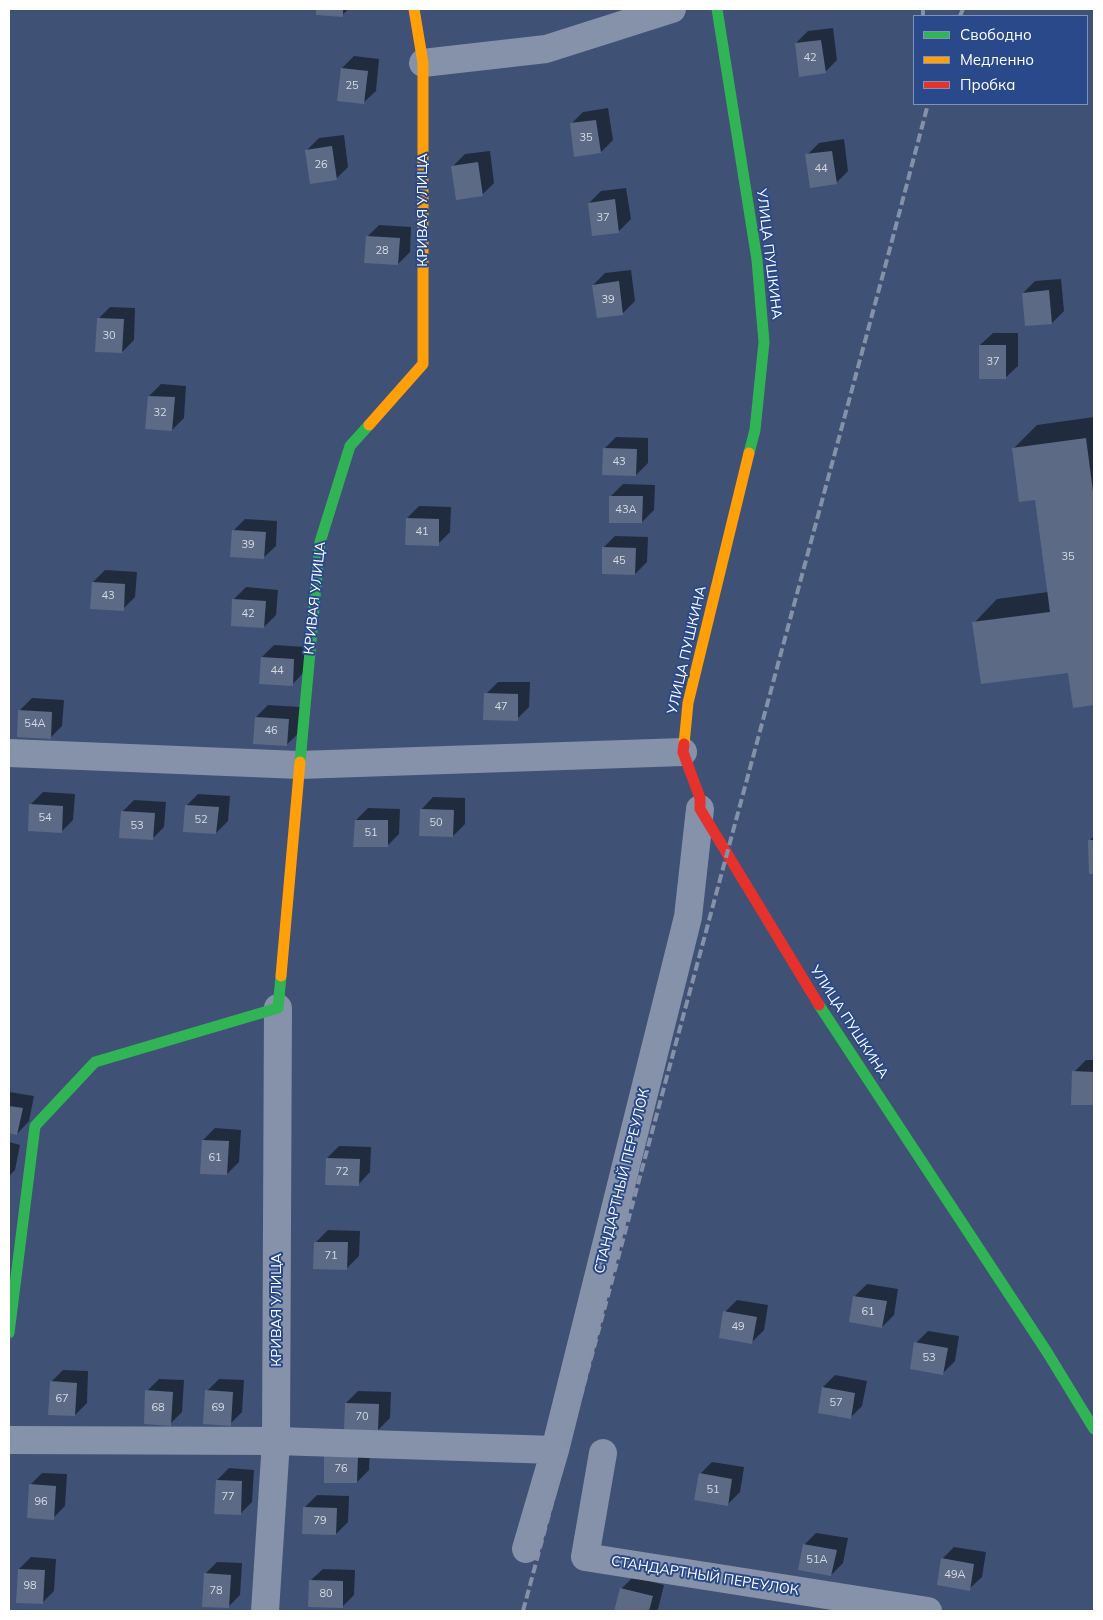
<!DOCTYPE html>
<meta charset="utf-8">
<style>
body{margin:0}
#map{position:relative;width:1103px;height:1620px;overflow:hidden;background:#3f5175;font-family:Mulish,sans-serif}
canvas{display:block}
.frame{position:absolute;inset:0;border:10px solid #fff;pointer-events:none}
.legend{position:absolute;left:913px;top:15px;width:175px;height:90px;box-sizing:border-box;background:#29498b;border:1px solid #7f92b9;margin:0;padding:6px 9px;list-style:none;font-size:15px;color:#fff}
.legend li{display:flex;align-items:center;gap:10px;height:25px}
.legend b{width:25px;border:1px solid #7f92b9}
</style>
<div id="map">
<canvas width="1103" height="1620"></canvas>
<div class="frame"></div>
<ul class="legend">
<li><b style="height:6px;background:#30b455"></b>Свободно</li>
<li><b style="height:6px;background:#ff9f0a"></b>Медленно</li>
<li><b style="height:6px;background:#e5322d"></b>Пробка</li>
</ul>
</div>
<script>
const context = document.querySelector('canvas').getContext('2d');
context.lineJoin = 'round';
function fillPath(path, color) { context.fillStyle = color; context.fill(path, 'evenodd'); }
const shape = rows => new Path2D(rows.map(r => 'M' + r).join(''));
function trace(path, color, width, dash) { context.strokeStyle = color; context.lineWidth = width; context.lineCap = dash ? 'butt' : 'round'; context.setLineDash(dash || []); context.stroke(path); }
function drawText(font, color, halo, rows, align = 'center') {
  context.font = font + ' Mulish,sans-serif'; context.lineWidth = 4; context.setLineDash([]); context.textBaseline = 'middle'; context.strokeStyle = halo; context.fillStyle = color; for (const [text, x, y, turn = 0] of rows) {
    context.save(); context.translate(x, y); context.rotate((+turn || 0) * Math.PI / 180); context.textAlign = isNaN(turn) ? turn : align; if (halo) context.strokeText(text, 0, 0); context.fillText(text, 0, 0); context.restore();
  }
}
fillPath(shape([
 [317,9,349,9,342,15,317,14],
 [833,28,837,60,825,72,796,43,808,31],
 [354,56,379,59,376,91,363,103,338,100,342,68],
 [608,108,613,140,601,152,571,124,583,112],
 [344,135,348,167,336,179,307,150,319,138],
 [844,139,848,171,836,183,807,155,819,143],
 [490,151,494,183,482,195,453,166,465,154],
 [626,188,631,219,619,231,589,203,601,191],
 [379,225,411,227,410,252,398,264,367,237],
 [631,270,635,301,623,313,593,285,605,273],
 [1061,279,1064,311,1052,323,1023,293,1035,281],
 [110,307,135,308,134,340,122,352,98,319],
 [993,333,1018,333,1018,366,1005,378,980,345],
 [161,384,186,386,184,418,172,430,149,396],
 [1094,417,1094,703,1074,706,1069,671,974,623,997,599,1048,592,1036,498,1013,449,1037,425],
 [616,437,648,438,648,463,636,475,604,449],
 [623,484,655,485,654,510,642,522,611,496],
 [419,506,451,507,450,532,438,544,407,518],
 [245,519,277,521,276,546,263,558,233,531],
 [615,536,648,537,647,562,635,574,603,548],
 [105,570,137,572,135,597,123,609,93,582],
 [246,587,278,590,276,615,264,627,234,599],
 [274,645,306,647,304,672,292,685,262,657],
 [498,682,530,682,529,707,517,719,486,694],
 [32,698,64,700,62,726,50,738,20,710],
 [268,705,300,707,299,733,286,745,256,717],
 [43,792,75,794,73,820,61,832,31,804],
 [198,794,230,796,228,821,216,833,186,806],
 [433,797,465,798,465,824,453,836,421,810],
 [134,800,166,802,164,827,152,839,122,812],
 [368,808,400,809,399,834,387,846,356,820],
 [1094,836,1094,873,1090,873,1089,841],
 [1086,1060,1094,1060,1094,1104,1073,1104,1074,1072],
 [9,1092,34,1096,29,1121,17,1134,9,1132],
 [215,1128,241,1130,239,1162,227,1174,203,1140],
 [9,1142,20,1145,15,1170,9,1176],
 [339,1146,371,1147,370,1172,358,1185,327,1158],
 [328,1230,360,1231,359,1256,347,1268,316,1242],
 [867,1284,898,1289,894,1315,882,1327,850,1321,855,1296],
 [737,1300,768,1305,764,1330,752,1342,725,1312],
 [928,1331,959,1336,955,1361,943,1373,916,1343],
 [63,1370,88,1371,87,1403,75,1415,51,1382],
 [835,1375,867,1381,862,1406,850,1418,823,1387],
 [159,1379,184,1380,182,1412,170,1424,147,1391],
 [219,1379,244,1380,242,1412,230,1424,207,1391],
 [358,1391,391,1392,390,1418,378,1430,346,1403],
 [370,1445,369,1470,357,1482,325,1481],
 [712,1462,744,1467,740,1492,728,1504,700,1474],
 [229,1468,254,1470,252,1502,240,1514,217,1480],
 [42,1473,67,1474,65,1506,53,1518,30,1485],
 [317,1495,349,1496,348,1522,336,1534,305,1507],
 [816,1533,848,1538,843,1563,831,1575,804,1545],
 [954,1547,986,1552,982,1577,969,1589,942,1559],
 [31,1557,56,1559,54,1591,42,1603,19,1569],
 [217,1562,242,1563,240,1595,228,1607,205,1574],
 [323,1569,355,1570,354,1595,342,1607,310,1581],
 [633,1577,664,1585,658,1609,656,1611,616,1611,621,1589]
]), '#0007');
fillPath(shape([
 [316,9,343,9,343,17,316,15],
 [821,40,826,73,799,77,795,43],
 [341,68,368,71,364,104,337,101],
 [596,120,601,153,574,157,570,123],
 [332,146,337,180,310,184,305,150],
 [832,151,837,184,810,188,805,154],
 [478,162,483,196,456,200,451,166],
 [615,199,619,233,592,236,588,203],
 [366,236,400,238,398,265,364,263],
 [619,281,623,315,597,318,592,285],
 [1049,290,1052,324,1025,326,1022,293],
 [97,318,124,319,122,353,95,352],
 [979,345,1006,345,1006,379,979,379],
 [148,396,175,397,172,431,145,429],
 [1086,438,1094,499,1094,705,1073,708,1068,673,981,684,972,622,1050,612,1035,500,1019,502,1012,448],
 [603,448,637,449,636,476,602,475],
 [609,496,643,496,642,523,609,523],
 [406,518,439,519,439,546,405,545],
 [232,530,266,532,264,559,230,557],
 [602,547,636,548,635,575,602,574],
 [92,582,125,584,124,611,90,609],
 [232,599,266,601,264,628,231,626],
 [261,657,294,659,293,686,259,684],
 [484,693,518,694,518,721,483,720],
 [18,710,52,712,51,739,17,737],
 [255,717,289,719,287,746,253,744],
 [29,804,63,806,62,833,28,831],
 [185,805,219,807,216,834,183,832],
 [420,809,454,810,453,837,419,836],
 [121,811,155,813,153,840,119,838],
 [355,820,388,820,388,847,353,847],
 [1088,840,1094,840,1094,874,1089,874],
 [1072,1071,1094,1072,1094,1105,1071,1105],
 [9,1106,23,1108,17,1135,9,1133],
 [202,1140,229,1141,227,1175,200,1174],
 [326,1158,360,1159,359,1186,325,1185],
 [314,1242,348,1242,347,1270,313,1269],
 [853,1296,887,1301,882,1328,849,1322],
 [723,1311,757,1317,752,1344,719,1338],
 [914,1342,948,1348,943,1375,910,1369],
 [50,1381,77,1383,75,1416,48,1415],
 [822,1387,855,1393,851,1419,818,1413],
 [145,1390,173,1392,171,1426,144,1424],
 [205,1390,233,1392,231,1426,203,1424],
 [345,1403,379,1404,378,1431,344,1430],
 [324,1455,358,1456,357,1483,324,1483],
 [699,1473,732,1479,728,1506,694,1500],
 [216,1480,242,1481,241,1515,214,1514],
 [29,1484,56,1486,54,1520,27,1518],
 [303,1507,337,1508,336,1535,302,1534],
 [803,1544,837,1550,831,1576,798,1570],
 [941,1558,974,1564,970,1591,937,1585],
 [18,1569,45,1570,43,1604,16,1603],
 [204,1573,231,1575,229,1608,202,1607],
 [309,1580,343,1581,343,1608,308,1607],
 [620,1588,653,1596,649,1611,614,1611]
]), '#5c6a86');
trace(shape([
 [423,63,546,49,672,9],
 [9,753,299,765,683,752],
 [9,1440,276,1441,555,1450],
 [603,1453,585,1557,928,1611],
 [526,1549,555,1450,688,917,700,809],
 [265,1611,276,1441,278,1008]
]), '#8692a9', 28);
trace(shape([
 [717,9,757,260,764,342,755,430,749,453],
 [300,762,320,542,350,446,369,425],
 [819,1005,1047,1352,1094,1429],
 [9,1333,35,1126,95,1062,278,1008,281,976]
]), '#30b455', 11);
trace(shape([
 [369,425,423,364,423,63,414,9],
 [684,744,688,703,749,453],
 [281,976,300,762]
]), '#ff9f0a', 11);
trace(shape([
 [684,744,683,752,700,798,700,809,819,1005]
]), '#e5322d', 11);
trace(shape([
 [923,9,923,16],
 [960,16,963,9],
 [523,1611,889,252,928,104]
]), '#8691a8', 4, [9, 4]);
drawText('11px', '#d6dae1', null, [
 ["42",810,58],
 ["25",352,86],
 ["35",586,138],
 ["26",321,165],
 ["44",821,169],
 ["37",603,218],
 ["28",382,251],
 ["39",608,300],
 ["30",109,336],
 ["37",993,362],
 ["32",160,413],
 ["43",619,462],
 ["43А",626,510],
 ["41",422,532],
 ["39",248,545],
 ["35",1068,557],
 ["45",619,561],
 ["43",108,596],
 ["42",248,614],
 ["44",277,671],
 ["47",501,707],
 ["54А",35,724],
 ["46",271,731],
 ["54",45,818],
 ["52",201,820],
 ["50",436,823],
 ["53",137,826],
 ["51",371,833],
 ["61",215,1158],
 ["72",342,1172],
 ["71",331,1256],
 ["61",868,1312],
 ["49",738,1327],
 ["53",929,1358],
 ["67",62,1399],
 ["57",836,1403],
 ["68",158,1408],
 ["69",218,1408],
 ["70",362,1417],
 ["76",341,1469],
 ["51",713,1490],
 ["77",228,1497],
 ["96",41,1502],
 ["79",320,1521],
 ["51А",817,1560],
 ["49А",955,1575],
 ["98",30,1586],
 ["78",216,1591],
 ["80",326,1594]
]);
drawText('14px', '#fff', '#29498b', [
 ["КРИВАЯ УЛИЦА",423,210,-90],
 ["УЛИЦА ПУШКИНА",769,254,83],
 ["КРИВАЯ УЛИЦА",315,598,-84],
 ["УЛИЦА ПУШКИНА",687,650,-77],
 ["УЛИЦА ПУШКИНА",849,1022,57],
 ["СТАНДАРТНЫЙ ПЕРЕУЛОК",622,1181,-76],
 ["КРИВАЯ УЛИЦА",277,1310,-90],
 ["СТАНДАРТНЫЙ ПЕРЕУЛОК",705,1576,9]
]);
</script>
